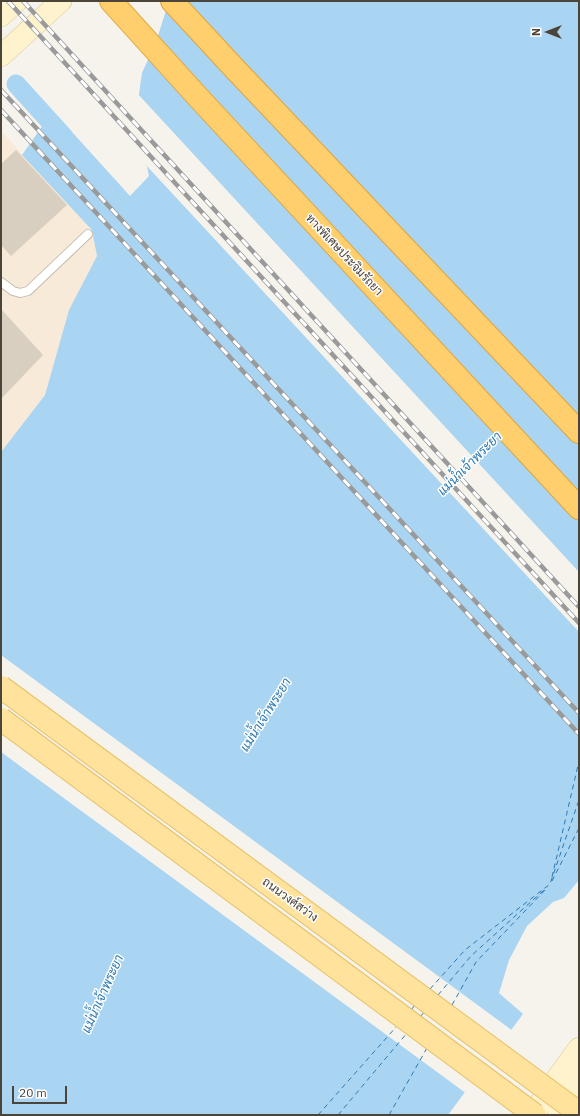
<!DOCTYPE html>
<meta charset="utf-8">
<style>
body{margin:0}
#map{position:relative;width:580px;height:1116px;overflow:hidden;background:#f6f3ec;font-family:"IBM Plex Sans",sans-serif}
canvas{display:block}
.frame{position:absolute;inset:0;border:2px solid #4b4439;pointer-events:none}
.north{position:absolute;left:528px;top:12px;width:40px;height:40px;-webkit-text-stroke:3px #fff;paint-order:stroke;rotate:270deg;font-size:11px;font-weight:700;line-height:16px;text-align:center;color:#4b4439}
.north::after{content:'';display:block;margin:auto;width:14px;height:18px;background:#4b4439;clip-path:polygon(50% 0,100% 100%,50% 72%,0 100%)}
.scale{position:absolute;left:12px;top:1086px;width:55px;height:18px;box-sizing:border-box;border:2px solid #4b4439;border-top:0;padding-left:5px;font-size:12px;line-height:14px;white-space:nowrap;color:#4b4439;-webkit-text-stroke:3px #fff;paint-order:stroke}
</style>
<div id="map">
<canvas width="580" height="1116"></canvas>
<div class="frame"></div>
<div class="north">N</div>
<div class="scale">20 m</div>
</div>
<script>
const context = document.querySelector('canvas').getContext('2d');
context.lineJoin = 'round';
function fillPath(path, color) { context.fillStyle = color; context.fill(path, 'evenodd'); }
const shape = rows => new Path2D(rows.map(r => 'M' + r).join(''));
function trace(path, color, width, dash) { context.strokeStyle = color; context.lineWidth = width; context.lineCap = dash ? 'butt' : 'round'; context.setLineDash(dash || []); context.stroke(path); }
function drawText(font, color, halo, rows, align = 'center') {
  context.font = font + ' "IBM Plex Sans",Sarabun,sans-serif'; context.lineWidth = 3; context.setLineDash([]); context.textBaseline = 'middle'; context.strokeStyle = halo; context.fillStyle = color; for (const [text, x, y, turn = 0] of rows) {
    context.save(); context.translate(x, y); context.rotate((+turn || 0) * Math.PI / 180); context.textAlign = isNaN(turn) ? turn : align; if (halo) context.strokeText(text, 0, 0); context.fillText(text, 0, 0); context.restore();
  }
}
fillPath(shape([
 [1,131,92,230,97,256,69,310,45,395,1,452]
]), '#f7ead8');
fillPath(shape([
 [169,1,579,1,579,880,564,898,553,902,527,926,509,960,499,993,523,1014,448,1115,1,1115,1,452,45,395,69,310,97,256,92,230,22,155,53,111,130,196,149,176,136,115,142,73,156,42]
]), '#a9d4f2');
fillPath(shape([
 [137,93,579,572,579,632,144,163,134,116],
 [1,655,513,1031,467,1094,1,752]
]), '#f6f3ec');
trace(shape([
 [16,84,64,137]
]), '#a9d4f2', 19);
trace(shape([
 [552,877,579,761],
 [552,881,579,828],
 [430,989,465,950,550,884,579,800],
 [438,995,471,956,544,890],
 [452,1005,476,962,548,887],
 [411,1010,415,1005],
 [420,1017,425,1011],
 [318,1115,397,1026],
 [338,1115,407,1033],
 [389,1115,427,1048]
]), '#2e7ab2', 1, [5, 4]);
fillPath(shape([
 [16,150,67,205,11,256,1,245,1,164],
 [1,309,43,355,1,399]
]), '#d8cfc1');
const service = shape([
 [1,282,13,291,20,293,28,291,88,234]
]);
const secondary = shape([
 [1,16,17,1],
 [1,56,61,1],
 [534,1115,547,1092,579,1048],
 [558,1115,579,1077]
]);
const motorway = shape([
 [111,1,197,96,579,508],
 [172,1,235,69,579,432]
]);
trace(service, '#c2bbae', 10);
trace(secondary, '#d6c79b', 22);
trace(motorway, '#e0a43c', 24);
trace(service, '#fff', 8);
trace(secondary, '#fff3cd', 21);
trace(motorway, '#ffcf6e', 22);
const rail = shape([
 [8,1,579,623],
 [23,1,579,607],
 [1,90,579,713],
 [1,110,579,734]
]);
trace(rail, '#9a9a9a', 4.5);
trace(rail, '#fff', 3, [9]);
const primaryBridge = shape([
 [1,687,579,1113],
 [1,719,535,1115]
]);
trace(primaryBridge, '#e6c16a', 24, []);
trace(primaryBridge, '#ffe39c', 22);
drawText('12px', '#4b4439', '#fff', [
 ["ทางพิเศษประจิมรัถยา",344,255,47],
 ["ถนนวงศ์สว่าง",290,900,36]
]);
drawText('italic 13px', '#2e7ab2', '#fff', [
 ["แม่น้ำเจ้าพระยา",470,464,-45],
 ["แม่น้ำเจ้าพระยา",266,715,-58],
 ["แม่น้ำเจ้าพระยา",103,994,-66]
]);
</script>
